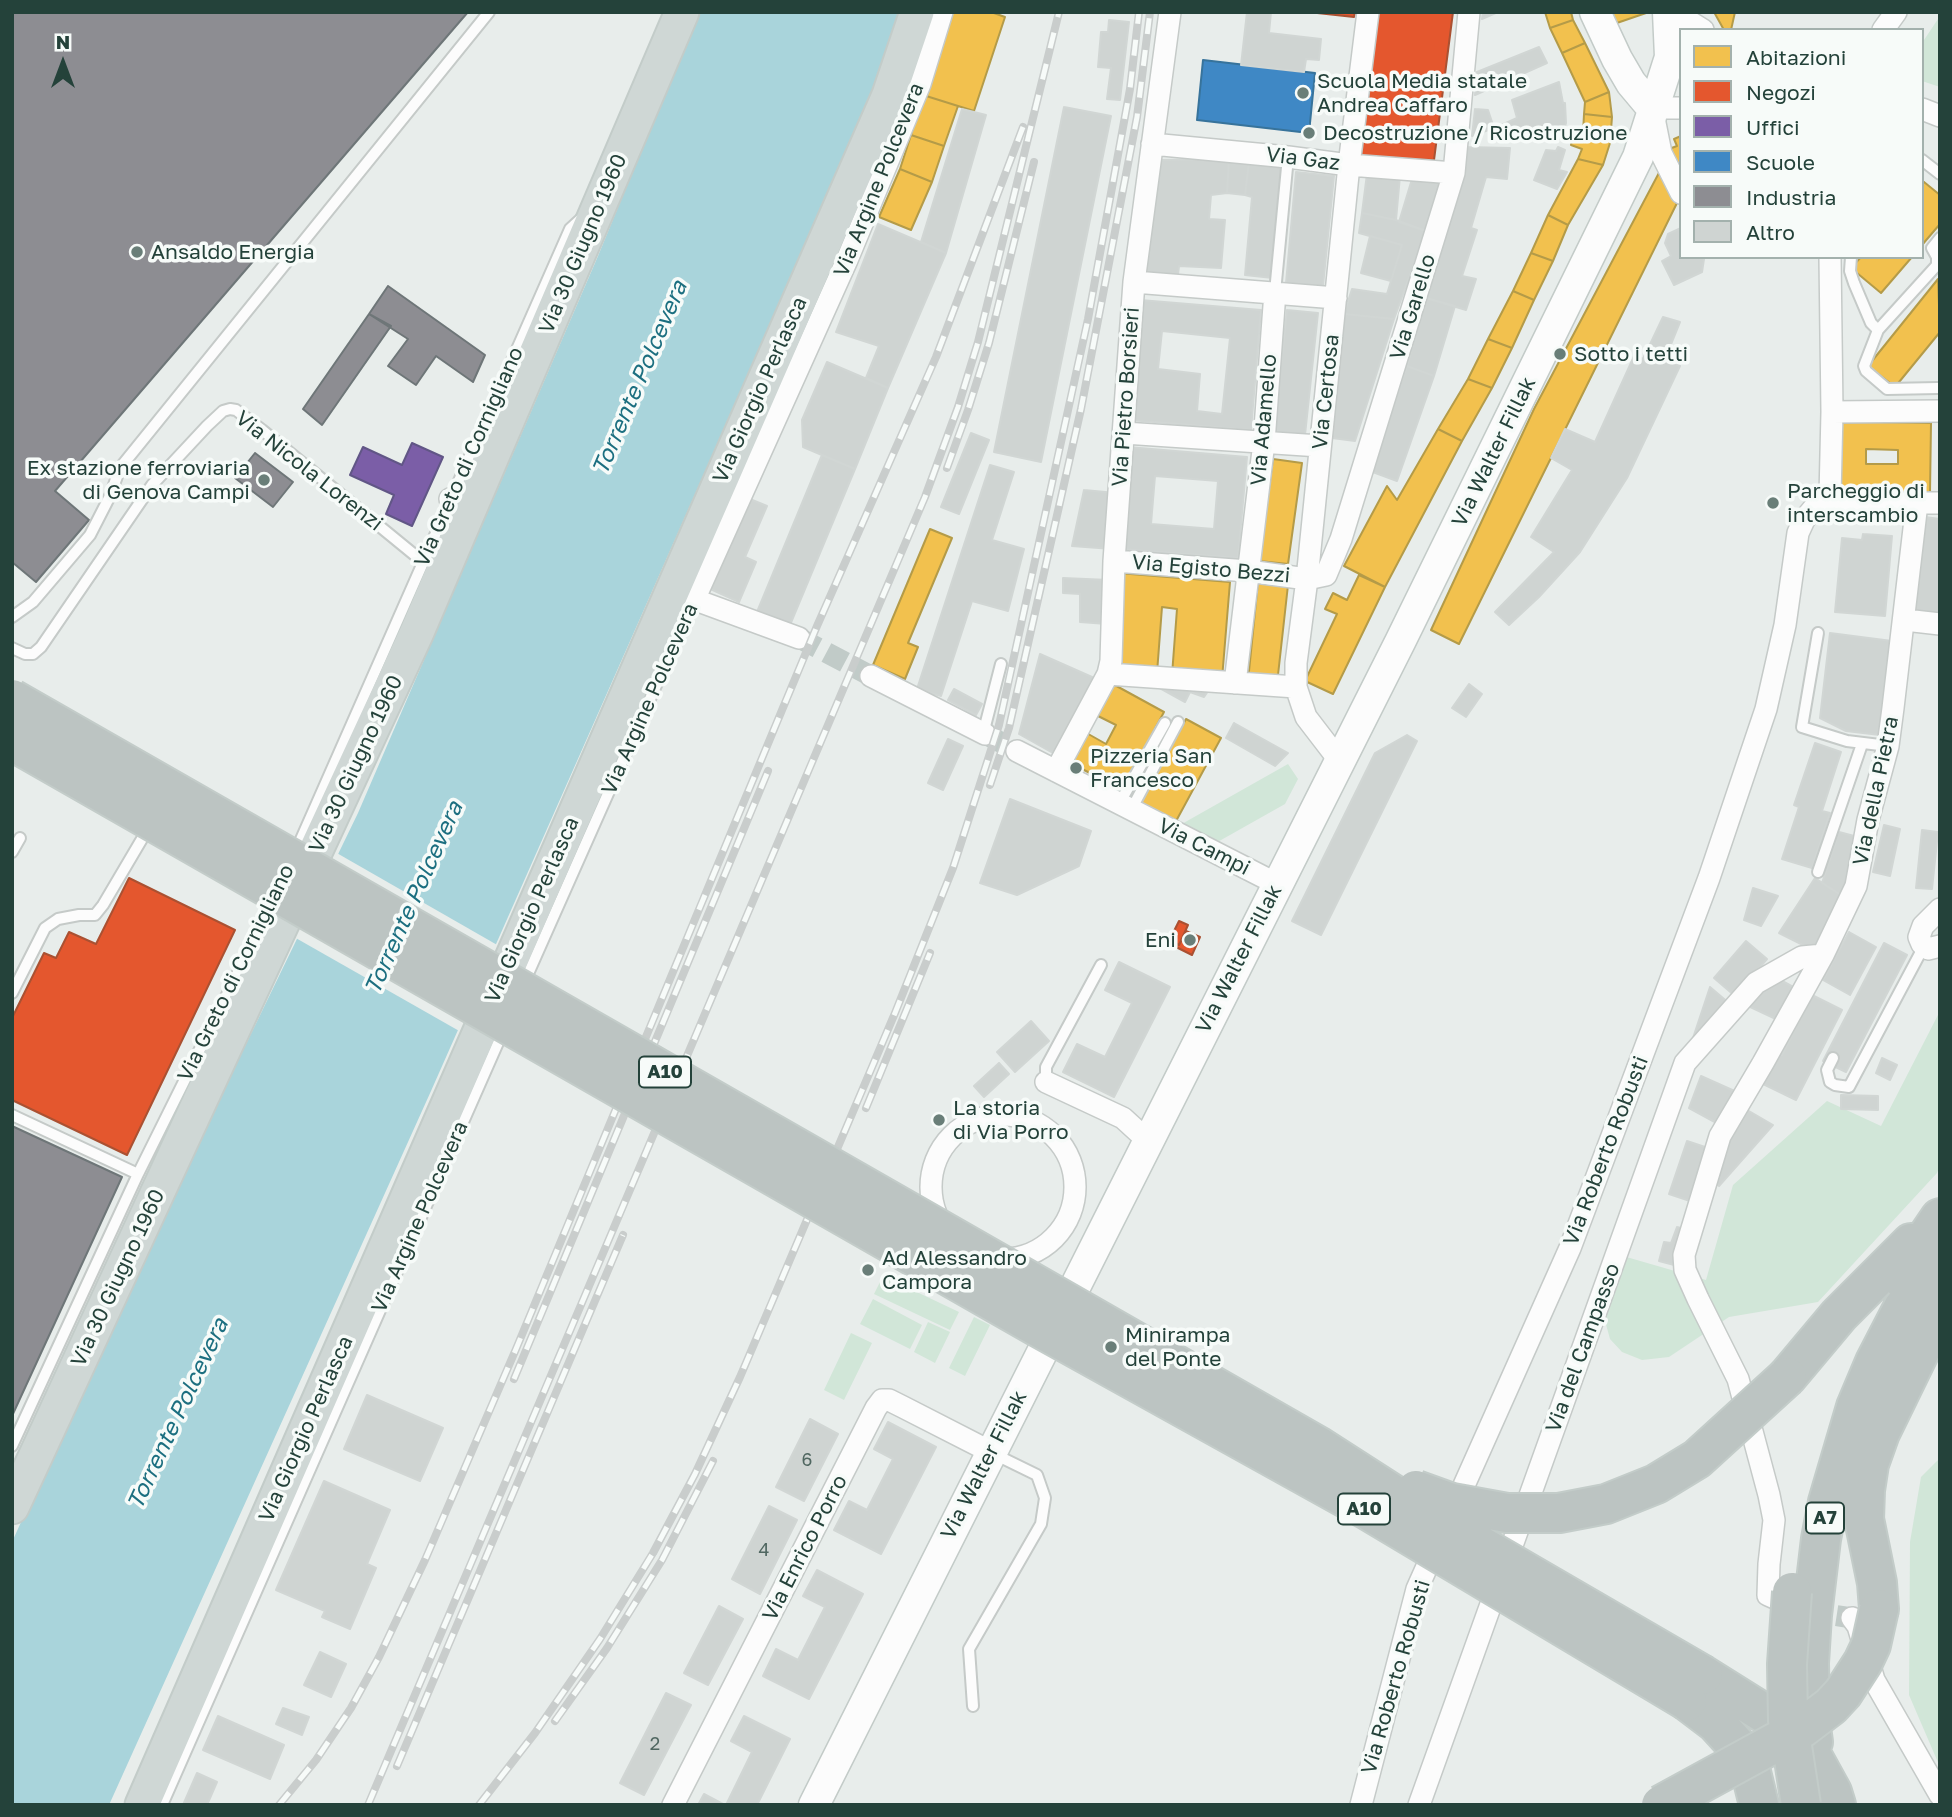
<!DOCTYPE html>
<style>
body{margin:0}
#map{position:relative;width:1952px;height:1817px;overflow:hidden;background:#e8edeb;font-family:"Golos Text",sans-serif}
canvas{display:block}
.frame{position:absolute;inset:0;border:14px solid #24423a;pointer-events:none}
.legend{position:absolute;left:1679px;top:28px;width:245px;height:231px;box-sizing:border-box;background:#f7fbf9;border:2px solid #a3b1ad;margin:0;padding:9px 12px;list-style:none;font-size:21px;color:#24423a}
.legend li{display:flex;align-items:center;gap:14px;height:35px}
.legend b{width:35px;border:2px solid #a3b1ad}
.north{position:absolute;left:28px;top:28px;width:70px;height:70px;-webkit-text-stroke:5px #f7fbf9;paint-order:stroke;rotate:0deg;font-size:19px;font-weight:700;line-height:28px;text-align:center;color:#24423a}
.north::after{content:'';display:block;margin:auto;width:24px;height:32px;background:#24423a;clip-path:polygon(50% 0,100% 100%,50% 72%,0 100%)}
</style>
<div id="map">
<canvas width="1952" height="1817"></canvas>
<div class="frame"></div>
<ul class="legend">
<li><b style="height:19px;background:#f2c14e"></b>Abitazioni</li>
<li><b style="height:19px;background:#e4572e"></b>Negozi</li>
<li><b style="height:19px;background:#7b5ea7"></b>Uffici</li>
<li><b style="height:19px;background:#3f88c5"></b>Scuole</li>
<li><b style="height:19px;background:#8d8d92"></b>Industria</li>
<li><b style="height:19px;background:#cfd4d2"></b>Altro</li>
</ul>
<div class="north">N</div>
</div>
<script>
const context = document.querySelector('canvas').getContext('2d');
context.lineJoin = 'round';
function fillPath(path, color) { context.fillStyle = color; context.fill(path, 'evenodd'); }
const shape = rows => new Path2D(rows.map(r => 'M' + r).join(''));
function trace(path, color, width, dash) { context.strokeStyle = color; context.lineWidth = width; context.lineCap = dash ? 'butt' : 'round'; context.setLineDash(dash || []); context.stroke(path); }
function drawText(font, color, halo, rows, align = 'center') {
  context.font = font + ' "Golos Text",sans-serif'; context.lineWidth = 7; context.setLineDash([]); context.textBaseline = 'middle'; context.strokeStyle = halo; context.fillStyle = color; for (const [text, x, y, turn = 0] of rows) {
    context.save(); context.translate(x, y); context.rotate((+turn || 0) * Math.PI / 180); context.textAlign = isNaN(turn) ? turn : align; if (halo) context.strokeText(text, 0, 0); context.fillText(text, 0, 0); context.restore();
  }
}
fillPath(shape([
 [1940,16,1940,87,1922,81,1922,43],
 [1288,764,1298,779,1285,804,1214,844,1180,825],
 [1940,1011,1940,1166,1937,1173,1818,1302,1729,1317,1669,1357,1642,1360,1622,1352,1610,1339,1604,1317,1623,1256,1706,1280,1733,1185,1827,1101,1881,1126],
 [883,1276,959,1312,950,1330,874,1294],
 [873,1299,922,1325,910,1349,860,1324],
 [974,1317,990,1325,965,1376,949,1368],
 [928,1322,950,1332,935,1363,914,1352],
 [851,1333,872,1343,844,1400,824,1390],
 [1940,1458,1940,1767,1909,1695,1910,1542,1921,1477]
]), '#d1e6d8');
fillPath(shape([
 [698,12,901,12,877,83,431,1091,109,1805,12,1805,12,1542,119,1306,358,813,598,256]
]), '#a9d4db');
fillPath(shape([
 [335,852,499,946,461,1032,294,937]
]), '#e8edeb');
const homes = shape([
 [950,12,991,12,1005,17,974,111,923,95,950,12],
 [1545,12,1571,12,1573,20,1550,28,1545,12],
 [1605,12,1649,12,1611,25,1605,12],
 [1714,12,1735,12,1731,30,1724,30,1714,12],
 [1573,20,1585,43,1562,53,1550,28,1573,20],
 [1585,43,1609,92,1585,102,1562,53,1585,43],
 [1609,92,1612,117,1584,114,1585,102,1609,92],
 [923,95,958,106,944,146,911,135,923,95],
 [1584,114,1612,117,1610,143,1603,165,1578,159,1582,149,1571,145,1573,133,1583,134,1584,114],
 [911,135,944,146,932,182,900,169,911,135],
 [1681,136,1681,175,1669,149,1677,146,1674,139,1681,136],
 [1578,159,1603,165,1568,225,1548,215,1578,159],
 [900,169,932,182,911,230,879,217,900,169],
 [1661,169,1677,203,1459,644,1431,630,1534,409,1661,169],
 [1924,182,1940,195,1940,224,1922,245,1922,184,1924,182],
 [1548,215,1568,225,1553,261,1531,253,1548,215],
 [1531,253,1553,261,1534,300,1513,291,1531,253],
 [1861,257,1912,257,1881,293,1851,268,1861,257],
 [1938,279,1940,332,1895,387,1868,366,1938,279],
 [1513,291,1534,300,1512,348,1488,339,1513,291],
 [1488,339,1512,348,1492,388,1468,379,1488,339],
 [1468,379,1492,388,1462,441,1438,429,1468,379],
 [1863,422,1931,423,1930,493,1839,492,1839,423,1863,422],
 [1866,449,1898,450,1898,464,1866,464,1866,449],
 [1438,429,1462,441,1385,587,1344,566,1387,486,1397,500,1438,429],
 [1273,459,1302,463,1288,564,1259,561,1273,459],
 [930,529,952,538,908,643,918,647,905,679,873,665,930,529],
 [1118,573,1230,582,1222,679,1172,675,1177,609,1162,607,1157,673,1111,670,1118,573],
 [1359,575,1385,587,1333,694,1305,681,1337,614,1325,609,1333,593,1347,600,1359,575],
 [1258,582,1288,585,1277,684,1248,681,1258,582],
 [1111,683,1164,712,1122,790,1067,761,1083,731,1106,744,1116,725,1094,714,1111,683],
 [1186,719,1221,738,1175,823,1140,804,1186,719]
]);
fillPath(homes, '#f2c14e');
trace(homes, '#b49b48', 2);
const shops = shape([
 [1308,12,1355,12,1354,17,1308,12],
 [1378,12,1453,12,1434,160,1359,158,1378,12],
 [129,878,235,930,127,1155,12,1100,12,1018,44,953,56,958,69,932,96,944,129,878],
 [1179,921,1188,925,1179,945,1170,939,1179,921],
 [1186,931,1200,937,1192,955,1174,946,1175,944,1179,945,1186,931]
]);
fillPath(shops, '#e4572e');
trace(shops, '#aa5132', 2);
const offices = shape([
 [412,443,443,457,412,526,386,514,394,495,350,475,363,447,402,465,412,443]
]);
fillPath(offices, '#7b5ea7');
trace(offices, '#615686', 2);
const schools = shape([
 [1203,60,1315,73,1309,133,1197,120,1203,60]
]);
fillPath(schools, '#3f88c5');
trace(schools, '#37739b', 2);
const industry = shape([
 [12,12,468,12,55,491,89,520,36,582,12,562,12,12],
 [388,286,485,355,473,382,436,356,416,385,388,366,408,339,369,314,388,286],
 [369,314,391,326,322,425,303,409,369,314],
 [255,453,293,482,273,507,235,478,255,453],
 [12,1126,122,1177,12,1416,12,1126]
]);
fillPath(industry, '#8d8d92');
trace(industry, '#6e7678', 2);
const building = shape([
 [1247,12,1271,12,1269,33,1321,39,1319,60,1306,59,1304,72,1241,65,1247,12],
 [1483,12,1498,12,1482,19,1483,12],
 [1109,20,1129,22,1120,100,1107,99,1111,68,1098,67,1101,32,1108,32,1109,20],
 [1539,47,1547,63,1475,95,1477,72,1539,47],
 [1559,82,1563,103,1565,103,1566,123,1561,139,1540,139,1539,127,1499,136,1497,127,1517,118,1512,100,1559,82],
 [1064,107,1111,116,1041,462,994,452,1064,107],
 [962,109,986,115,946,253,921,242,962,109],
 [1475,109,1488,110,1494,128,1472,136,1475,109],
 [1465,147,1510,148,1507,179,1486,177,1471,228,1477,230,1462,276,1476,279,1466,310,1426,298,1462,183,1465,147],
 [1558,147,1565,150,1559,170,1567,172,1557,189,1534,180,1546,150,1556,151,1558,147],
 [1229,159,1227,193,1211,195,1209,219,1225,220,1221,268,1179,266,1178,275,1146,272,1154,160,1229,159],
 [1229,159,1249,162,1245,195,1227,193,1229,159],
 [1249,162,1275,165,1281,167,1282,172,1273,278,1245,275,1252,197,1245,195,1249,162],
 [1296,172,1334,176,1323,286,1286,283,1296,172],
 [1367,174,1400,176,1396,220,1362,213,1367,174],
 [1412,179,1446,181,1426,231,1399,222,1412,179],
 [1362,213,1396,220,1426,231,1394,319,1344,314,1352,289,1387,294,1402,245,1359,233,1362,213],
 [878,224,946,253,888,388,866,378,879,346,836,332,878,224],
 [1681,228,1681,257,1703,257,1704,259,1702,272,1674,285,1662,261,1671,256,1665,243,1668,234,1681,228],
 [1370,236,1402,245,1391,281,1361,273,1370,236],
 [1426,298,1455,306,1434,376,1407,366,1426,298],
 [1140,300,1261,310,1251,430,1130,420,1140,300],
 [1162,331,1230,338,1222,414,1197,411,1200,374,1158,369,1162,331],
 [1287,310,1318,313,1305,435,1274,431,1287,310],
 [1344,314,1394,319,1355,441,1332,438,1344,314],
 [1663,317,1680,322,1665,359,1680,366,1627,478,1580,552,1539,597,1509,625,1495,612,1554,552,1531,537,1572,470,1551,458,1565,429,1595,442,1635,354,1643,359,1663,317],
 [827,362,888,388,855,469,803,447,802,420,827,362],
 [1407,366,1434,376,1397,481,1370,471,1407,366],
 [971,433,989,440,959,514,941,507,971,433],
 [1128,447,1247,457,1238,558,1120,549,1128,447],
 [1155,476,1218,481,1214,529,1151,524,1155,476],
 [822,455,855,469,790,625,757,612,822,455],
 [990,465,1014,472,992,540,1024,549,1008,611,972,601,941,696,917,689,990,465],
 [1084,490,1116,493,1112,549,1072,546,1084,490],
 [745,497,767,506,745,557,756,562,739,602,706,587,745,497],
 [1925,517,1940,519,1940,615,1913,612,1925,517],
 [1863,534,1892,536,1885,616,1835,612,1842,538,1862,540,1863,534],
 [1063,578,1109,580,1107,624,1080,622,1080,594,1063,593,1063,578],
 [1830,633,1892,641,1880,735,1846,731,1820,718,1830,633],
 [1040,654,1101,681,1060,757,1019,734,1040,654],
 [1213,684,1204,697,1190,692,1185,702,1156,686,1213,684],
 [1469,684,1482,694,1466,717,1452,708,1469,684],
 [954,689,982,704,976,715,948,700,954,689],
 [1234,723,1288,753,1275,766,1226,738,1234,723],
 [1407,735,1417,741,1321,935,1292,921,1375,753,1407,735],
 [948,739,963,746,943,790,928,783,948,739],
 [1815,743,1841,752,1822,811,1830,813,1812,868,1782,859,1799,807,1794,805,1815,743],
 [1010,799,1091,831,1079,866,1017,895,980,883,1010,799],
 [1884,825,1900,829,1890,876,1873,872,1884,825],
 [1922,830,1938,832,1932,889,1916,888,1922,830],
 [1839,832,1858,837,1844,897,1822,883,1839,832],
 [1815,878,1844,897,1817,952,1779,933,1815,878],
 [1753,888,1778,896,1761,926,1744,920,1753,888],
 [1849,932,1876,947,1850,995,1823,980,1849,932],
 [1746,941,1767,959,1735,996,1714,978,1746,941],
 [1884,943,1907,955,1846,1072,1823,1061,1884,943],
 [1119,962,1170,987,1114,1097,1063,1072,1077,1044,1105,1057,1132,1003,1105,990,1119,962],
 [1775,977,1795,988,1778,1020,1746,1005,1761,984,1775,977],
 [1710,987,1730,1004,1690,1047,1710,987],
 [1812,995,1842,1010,1796,1100,1759,1082,1774,1051,1782,1055,1812,995],
 [1031,1021,1049,1041,1015,1072,997,1052,1031,1021],
 [1882,1058,1897,1065,1890,1080,1876,1073,1882,1058],
 [999,1063,1009,1074,984,1097,974,1086,999,1063],
 [1701,1076,1739,1093,1722,1126,1689,1108,1701,1076],
 [1841,1095,1878,1096,1878,1110,1841,1109,1841,1095],
 [1742,1107,1773,1125,1719,1186,1712,1181,1742,1107],
 [1687,1141,1711,1149,1693,1202,1669,1194,1687,1141],
 [1677,1227,1685,1229,1678,1266,1659,1261,1664,1242,1671,1243,1677,1227],
 [367,1395,443,1428,420,1481,344,1449,367,1395],
 [810,1419,838,1434,804,1501,776,1487,810,1419],
 [888,1422,936,1447,881,1554,834,1530,849,1501,867,1510,893,1459,874,1449,888,1422],
 [324,1481,390,1510,367,1564,376,1568,350,1629,322,1617,325,1611,276,1590,324,1481],
 [769,1506,797,1520,760,1594,732,1579,769,1506],
 [817,1570,863,1594,809,1699,763,1676,776,1649,798,1660,825,1607,803,1596,817,1570],
 [719,1606,743,1619,708,1685,684,1673,719,1606],
 [320,1652,346,1664,331,1697,304,1685,320,1652],
 [666,1693,691,1705,644,1795,620,1783,666,1693],
 [283,1708,309,1717,302,1735,276,1724,283,1708],
 [218,1716,284,1745,270,1779,203,1750,218,1716],
 [744,1716,790,1739,757,1805,726,1805,752,1752,731,1741,744,1716],
 [197,1773,217,1782,207,1805,183,1805,197,1773],
 [704,1794,721,1803,725,1805,698,1805,704,1794]
]);
fillPath(building, '#cfd4d2');
trace(building, '#d1d6d4', 2);
trace(shape([
 [799,638,871,676],
 [985,734,1017,751],
 [1806,1611,1852,1618]
]), '#c1cbc8', 21, [21, 10]);
const lane = shape([
 [1922,160,1940,174],
 [1851,257,1850,271,1854,283,1871,323,1878,330],
 [1275,292,1288,157],
 [1938,388,1887,389,1866,371,1864,366,1878,330,1937,265,1937,257,1932,248,1940,238],
 [12,617,33,602,90,535,110,496,120,468,489,12],
 [1818,633,1802,727,1847,741,1888,746],
 [12,648,25,654,33,654,41,647,152,485,207,426,223,411,230,409,236,410,262,430,422,561],
 [983,734,1001,664],
 [1119,804,1165,723],
 [1131,810,1178,722],
 [12,852,20,838],
 [295,853,570,229,582,218],
 [1818,872,1862,744],
 [523,985,694,600],
 [12,993,45,928,58,919,79,915,95,915,103,905,149,827],
 [1833,1058,1827,1070,1830,1082,1835,1085,1849,1087,1924,946],
 [1046,1082,1046,1067,1101,965],
 [12,1115,138,1174],
 [12,1446,138,1174,274,900],
 [973,1706,969,1649,1041,1524,1045,1498,1037,1475,992,1453],
 [162,1805,504,1029]
]);
const street = shape([
 [1674,12,1703,30],
 [1883,30,1896,12],
 [1681,108,1652,108,1661,153,1681,193],
 [1922,109,1940,116],
 [1152,144,1288,157,1349,165,1454,173],
 [1134,282,1336,298],
 [1832,412,1940,411],
 [1124,433,1320,446],
 [450,499,465,519],
 [1917,503,1940,503],
 [1114,561,1248,571,1307,579,1326,575,1341,539,1454,173,1469,12],
 [682,595,799,638],
 [694,600,847,260,920,84,942,12],
 [1905,620,1940,624],
 [1108,674,1296,687],
 [871,676,985,734],
 [1235,683,1264,442,1275,292],
 [1017,751,1277,884],
 [1339,760,1306,717,1296,687,1296,663,1307,579,1349,165,1368,12],
 [1056,771,1108,674,1111,661,1114,561,1134,282,1170,12],
 [1940,909,1923,926,1919,937,1922,944,1928,949,1940,946],
 [1046,1082,1123,1118,1147,1140],
 '931 1187a72 72 0 1 1 144 0a72 72 0 1 1-144 0Z',
 [1453,1510,1570,1248,1709,878,1766,709,1785,625,1798,533,1804,520,1813,509,1831,502,1831,500],
 [1797,1608,1768,1595,1769,1564,1774,1520,1769,1495,1738,1379,1698,1299,1685,1270,1684,1255,1720,1136,1763,1063,1823,955,1856,886,1868,820,1888,746,1893,708,1917,503,1839,504,1835,503,1830,496,1832,412,1830,257],
 [1852,1618,1858,1626,1874,1680,1940,1795],
 [673,1805,876,1408,882,1400,889,1400,903,1407,991,1452],
 [1361,1805,1417,1589,1438,1542],
 [1419,1805,1685,1063,1756,983,1802,957,1823,955]
]);
const secondary = shape([
 [1595,12,1617,59,1631,83,1652,108],
 [814,1805,1400,642,1638,157,1670,57,1668,12]
]);
const primary = shape([
 [12,1507,417,632,682,12],
 [142,1805,889,95,917,12]
]);
const highway = shape([
 [1900,1277,1940,1218],
 [1787,1377,1839,1315,1911,1243],
 [1879,1609,1877,1583,1864,1519,1865,1490,1869,1464,1880,1433,1940,1310],
 [1703,1675,1770,1717,1810,1752,1832,1792,1836,1805],
 [1687,1701,1716,1723,1737,1746,1749,1764,1759,1805],
 [1813,1742,1810,1720,1809,1663,1812,1615,1821,1539,1828,1502,1856,1407,1875,1362,1903,1308,1940,1259]
]);
trace(lane, '#c5cac8', 14);
trace(street, '#c5cac8', 24);
trace(secondary, '#c3cbc8', 33);
trace(primary, '#c3ccc9', 37);
trace(highway, '#c3ccc9', 42);
trace(lane, '#fcfcfc', 10);
trace(street, '#fcfcfc', 21);
trace(secondary, '#fcfcfc', 30);
trace(primary, '#cfd7d5', 33);
trace(highway, '#bcc4c2', 38);
const rail = shape([
 [947,468,968,410,989,343,1034,162],
 [990,785,1009,728,1081,409,1137,117,1150,12],
 [866,1108,930,953],
 [514,1379,768,771],
 [555,1721,607,1648,662,1560,713,1461],
 [397,1766,623,1235],
 [279,1805,316,1760,351,1708,379,1657,425,1560,516,1349,817,626,936,357,1023,127],
 [368,1805,925,497,958,407,978,342,1059,12],
 [479,1805,535,1733,600,1639,653,1553,695,1474,740,1377,895,1013,953,868,999,725,1088,319,1130,89,1139,12]
]);
trace(rail, '#c9cdcc', 8);
trace(rail, '#f7fbf9', 5, [16]);
const highwayBridge = shape([
 [12,699,1318,1446,1405,1502,1703,1675],
 [12,741,1036,1326,1369,1511,1687,1701],
 [1416,1490,1452,1503,1507,1513,1559,1513,1606,1504,1656,1484,1697,1459,1787,1377],
 [1792,1592,1787,1664,1788,1720,1801,1805],
 [1661,1805,1802,1728,1831,1706,1843,1693,1863,1662,1871,1645,1879,1609]
]);
trace(highwayBridge, '#c3ccc9', 42, []);
trace(highwayBridge, '#bcc4c2', 38);
for (const [x, y, r, color] of [
 [1303,93,7,"#697e78"],
 [1309,133,7,"#697e78"],
 [137,252,7,"#697e78"],
 [1560,354,7,"#697e78"],
 [264,480,7,"#697e78"],
 [1773,503,7,"#697e78"],
 [1076,768,7,"#697e78"],
 [1190,940,7,"#697e78"],
 [939,1120,7,"#697e78"],
 [868,1270,7,"#697e78"],
 [1111,1347,7,"#697e78"]
]) { const dot = new Path2D(); dot.arc(x, y, r, 0, 2 * Math.PI); context.fillStyle = color; context.fill(dot); trace(dot, '#f7fbf9', 2.5); }
drawText('18px', '#506761', null, [
 ["6",807,1460],
 ["4",764,1550],
 ["2",655,1744]
]);
for (const [x, y, w] of [
 [665,1072,52],
 [1364,1509,52],
 [1825,1518,38]
]) { const box = new Path2D(); box.roundRect(x - w / 2, y - 15.5, w, 31, 5); context.fillStyle = '#f7fbf9'; context.fill(box); trace(box, '#24423a', 2); }
drawText('bold 19px', '#24423a', null, [
 ["A10",665,1072],
 ["A10",1364,1509],
 ["A7",1825,1518]
]);
drawText('21px', '#24423a', '#f7fbf9', [
 ["Scuola Media statale",1317,81],
 ["Andrea Caffaro",1317,105],
 ["Decostruzione / Ricostruzione",1323,133],
 ["Ansaldo Energia",151,252],
 ["Sotto i tetti",1574,354],
 ["Ex stazione ferroviaria",250,468,"right"],
 ["di Genova Campi",250,492,"right"],
 ["Parcheggio di",1787,491],
 ["interscambio",1787,515],
 ["Pizzeria San",1090,756],
 ["Francesco",1090,780],
 ["Eni",1176,940,"right"],
 ["La storia",953,1108],
 ["di Via Porro",953,1132],
 ["Ad Alessandro",882,1258],
 ["Campora",882,1282],
 ["Minirampa",1125,1335],
 ["del Ponte",1125,1359]
], 'left');
drawText('21px', '#24423a', '#f7fbf9', [
 ["Via Gaz",1303,159,7],
 ["Via Argine Polcevera",879,180,-68],
 ["Via 30 Giugno 1960",583,244,-67],
 ["Via Garello",1413,307,-73],
 ["Via Giorgio Perlasca",760,390,-66],
 ["Via Certosa",1326,392,-84],
 ["Via Pietro Borsieri",1126,397,-86],
 ["Via Adamello",1264,420,-85],
 ["Via Walter Fillak",1494,452,-64],
 ["Via Greto di Cornigliano",469,457,-66],
 ["Via Nicola Lorenzi",309,471,38],
 ["Via Egisto Bezzi",1211,569,5],
 ["Via Argine Polcevera",650,699,-66],
 ["Via 30 Giugno 1960",356,764,-65],
 ["Via della Pietra",1876,791,-78],
 ["Via Campi",1204,847,27],
 ["Via Giorgio Perlasca",532,910,-66],
 ["Via Walter Fillak",1239,959,-63],
 ["Via Greto di Cornigliano",236,973,-64],
 ["Via Roberto Robusti",1606,1151,-69],
 ["Via Argine Polcevera",420,1217,-66],
 ["Via 30 Giugno 1960",118,1278,-65],
 ["Via del Campasso",1583,1348,-70],
 ["Via Giorgio Perlasca",306,1429,-66],
 ["Via Walter Fillak",984,1465,-63],
 ["Via Enrico Porro",805,1548,-63],
 ["Via Roberto Robusti",1396,1677,-74]
]);
drawText('italic 23px', '#1c6f80', '#f7fbf9', [
 ["Torrente Polcevera",640,378,-67],
 ["Torrente Polcevera",414,898,-66],
 ["Torrente Polcevera",178,1414,-65]
]);
</script>
